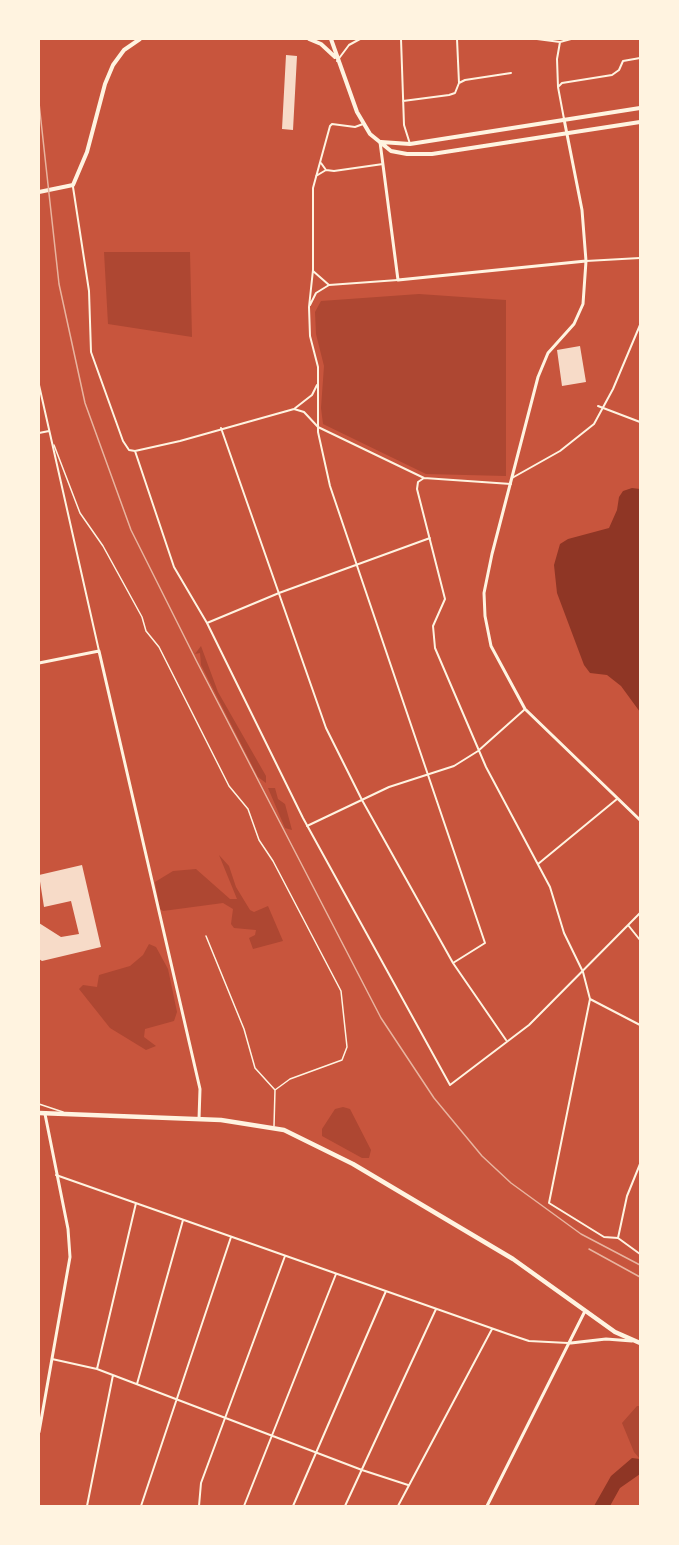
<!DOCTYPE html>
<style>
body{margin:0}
#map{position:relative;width:679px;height:1545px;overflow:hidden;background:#c8553d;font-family:"PT Sans Narrow",sans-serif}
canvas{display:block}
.frame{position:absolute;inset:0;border:40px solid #fff3e0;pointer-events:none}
</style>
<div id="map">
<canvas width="679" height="1545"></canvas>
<div class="frame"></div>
</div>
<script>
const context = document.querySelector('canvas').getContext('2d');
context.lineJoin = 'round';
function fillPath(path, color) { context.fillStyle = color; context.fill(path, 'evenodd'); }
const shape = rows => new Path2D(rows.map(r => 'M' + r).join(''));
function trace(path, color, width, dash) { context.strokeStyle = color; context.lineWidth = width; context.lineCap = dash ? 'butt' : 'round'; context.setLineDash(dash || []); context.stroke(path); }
fillPath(shape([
 [104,252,190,252,192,337,108,324],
 [419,294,506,300,506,476,426,474,323,424,321,408,324,366,316,334,315,312,321,301],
 [201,646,218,692,266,776,266,783,258,777,233,728,201,665,200,653,195,654],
 [268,788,275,788,278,799,285,804,292,830,285,828],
 [219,855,229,866,236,887,250,910,254,912,268,906,283,941,253,949,249,938,255,935,256,930,234,928,231,924,233,909,223,903,163,911,160,909,155,882,173,871,196,869,230,899,237,899],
 [149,944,156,947,168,969,177,1012,174,1021,145,1029,144,1037,156,1046,146,1050,110,1028,79,989,83,985,97,987,99,975,130,966,143,955],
 [343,1107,350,1109,371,1150,369,1158,362,1158,322,1136,322,1129,335,1109],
 [637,1406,640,1406,640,1459,634,1452,622,1423]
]), '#ae4732');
fillPath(shape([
 [632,488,640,489,640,712,621,686,607,675,590,673,584,665,557,593,554,565,560,544,568,539,609,528,617,510,619,497,623,491],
 [632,1458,640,1459,640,1474,620,1488,610,1506,594,1506,611,1476]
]), '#8f3625');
fillPath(shape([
 [286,55,297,56,293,130,282,129],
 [580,346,586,382,562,386,557,350],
 [82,865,101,947,42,961,39,959,39,923,61,937,79,934,71,901,44,907,39,875]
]), '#f7dbc8');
trace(shape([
 [54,445,80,513,103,546,142,617,146,631,159,647,229,786,248,809,259,840,273,861,341,991,347,1047,342,1060,290,1079,275,1090],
 [206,936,244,1029,255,1068,275,1090,274,1126],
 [39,1104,63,1112]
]), '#fff3e0', 1.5);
trace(shape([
 [401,39,404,125,410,144],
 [457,39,459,83],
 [537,39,560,42,571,39],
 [337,61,349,45,360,39],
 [558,87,557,59,560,42],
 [403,101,449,95,455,93,459,83,465,80,511,73],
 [564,119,558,87,562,83,612,75,619,70,623,61,640,58],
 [363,124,355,127,332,124,330,126,313,188,313,270,309,307,310,336,318,367,318,432,330,486,485,943,453,963],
 [321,163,326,170,334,171,383,164],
 [316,176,326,170],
 [73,187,89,291,91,352,123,441,129,450,135,451,174,567,207,623,303,818,450,1085,529,1025,640,913],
 [586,261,640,258],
 [313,271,329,285],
 [310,305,316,293,329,285,398,280],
 [39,385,99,651],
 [598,406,640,422],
 [294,409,304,412,318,427,424,478,511,484],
 [221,428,326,728,362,800,453,963,506,1040],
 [39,433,49,431],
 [135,451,180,441,294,409,312,395,317,385],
 [424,478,418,482,417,489,445,599,433,626,435,648,486,767,550,887,564,933,583,972,590,999,549,1203,604,1237,618,1238,640,1254],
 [512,478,560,451,594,424,613,389,640,325],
 [207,623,279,593,430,538],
 [307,826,389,787,454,766,478,751,524,710],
 [538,864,617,799],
 [628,925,640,940],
 [590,999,640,1025],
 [56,1175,508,1334,529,1341,568,1343],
 [618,1238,627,1196,640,1164],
 [52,1359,97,1369,362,1470,408,1485],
 [97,1369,136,1203],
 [137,1384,183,1220],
 [87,1506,113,1375],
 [141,1506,231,1237],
 [199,1506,201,1483,285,1256],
 [244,1506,336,1274],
 [293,1506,386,1291],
 [345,1506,436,1309],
 [398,1506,492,1329]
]), '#fff3e0', 2);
trace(shape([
 [564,119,582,210,586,261,583,304,574,324,548,353,538,377,492,554,484,593,485,616,491,646,525,709,640,820],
 [380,142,398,280,586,261],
 [39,663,99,651,200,1089,199,1119],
 [571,1343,606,1339,632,1341],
 [39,1432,70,1257,68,1229,45,1114],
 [487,1506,585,1311]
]), '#fff3e0', 3);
trace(shape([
 [309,39,321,44,335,57],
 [331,39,357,112,370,134,391,151,407,154,432,154,640,122],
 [381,142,410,144,640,108],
 [39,192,73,185,87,152,105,84,113,65,124,50,140,39]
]), '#fff3e0', 4);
trace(shape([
 [39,1113,221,1120,284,1130,353,1164,513,1259,615,1332,640,1343]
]), '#fff3e0', 4.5);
trace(shape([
 [39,103,59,284,85,403,131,530,197,662,381,1018,434,1098,482,1156,511,1183,581,1234,640,1265],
 [589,1249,640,1277]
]), '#e9b49f', 1.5);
</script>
